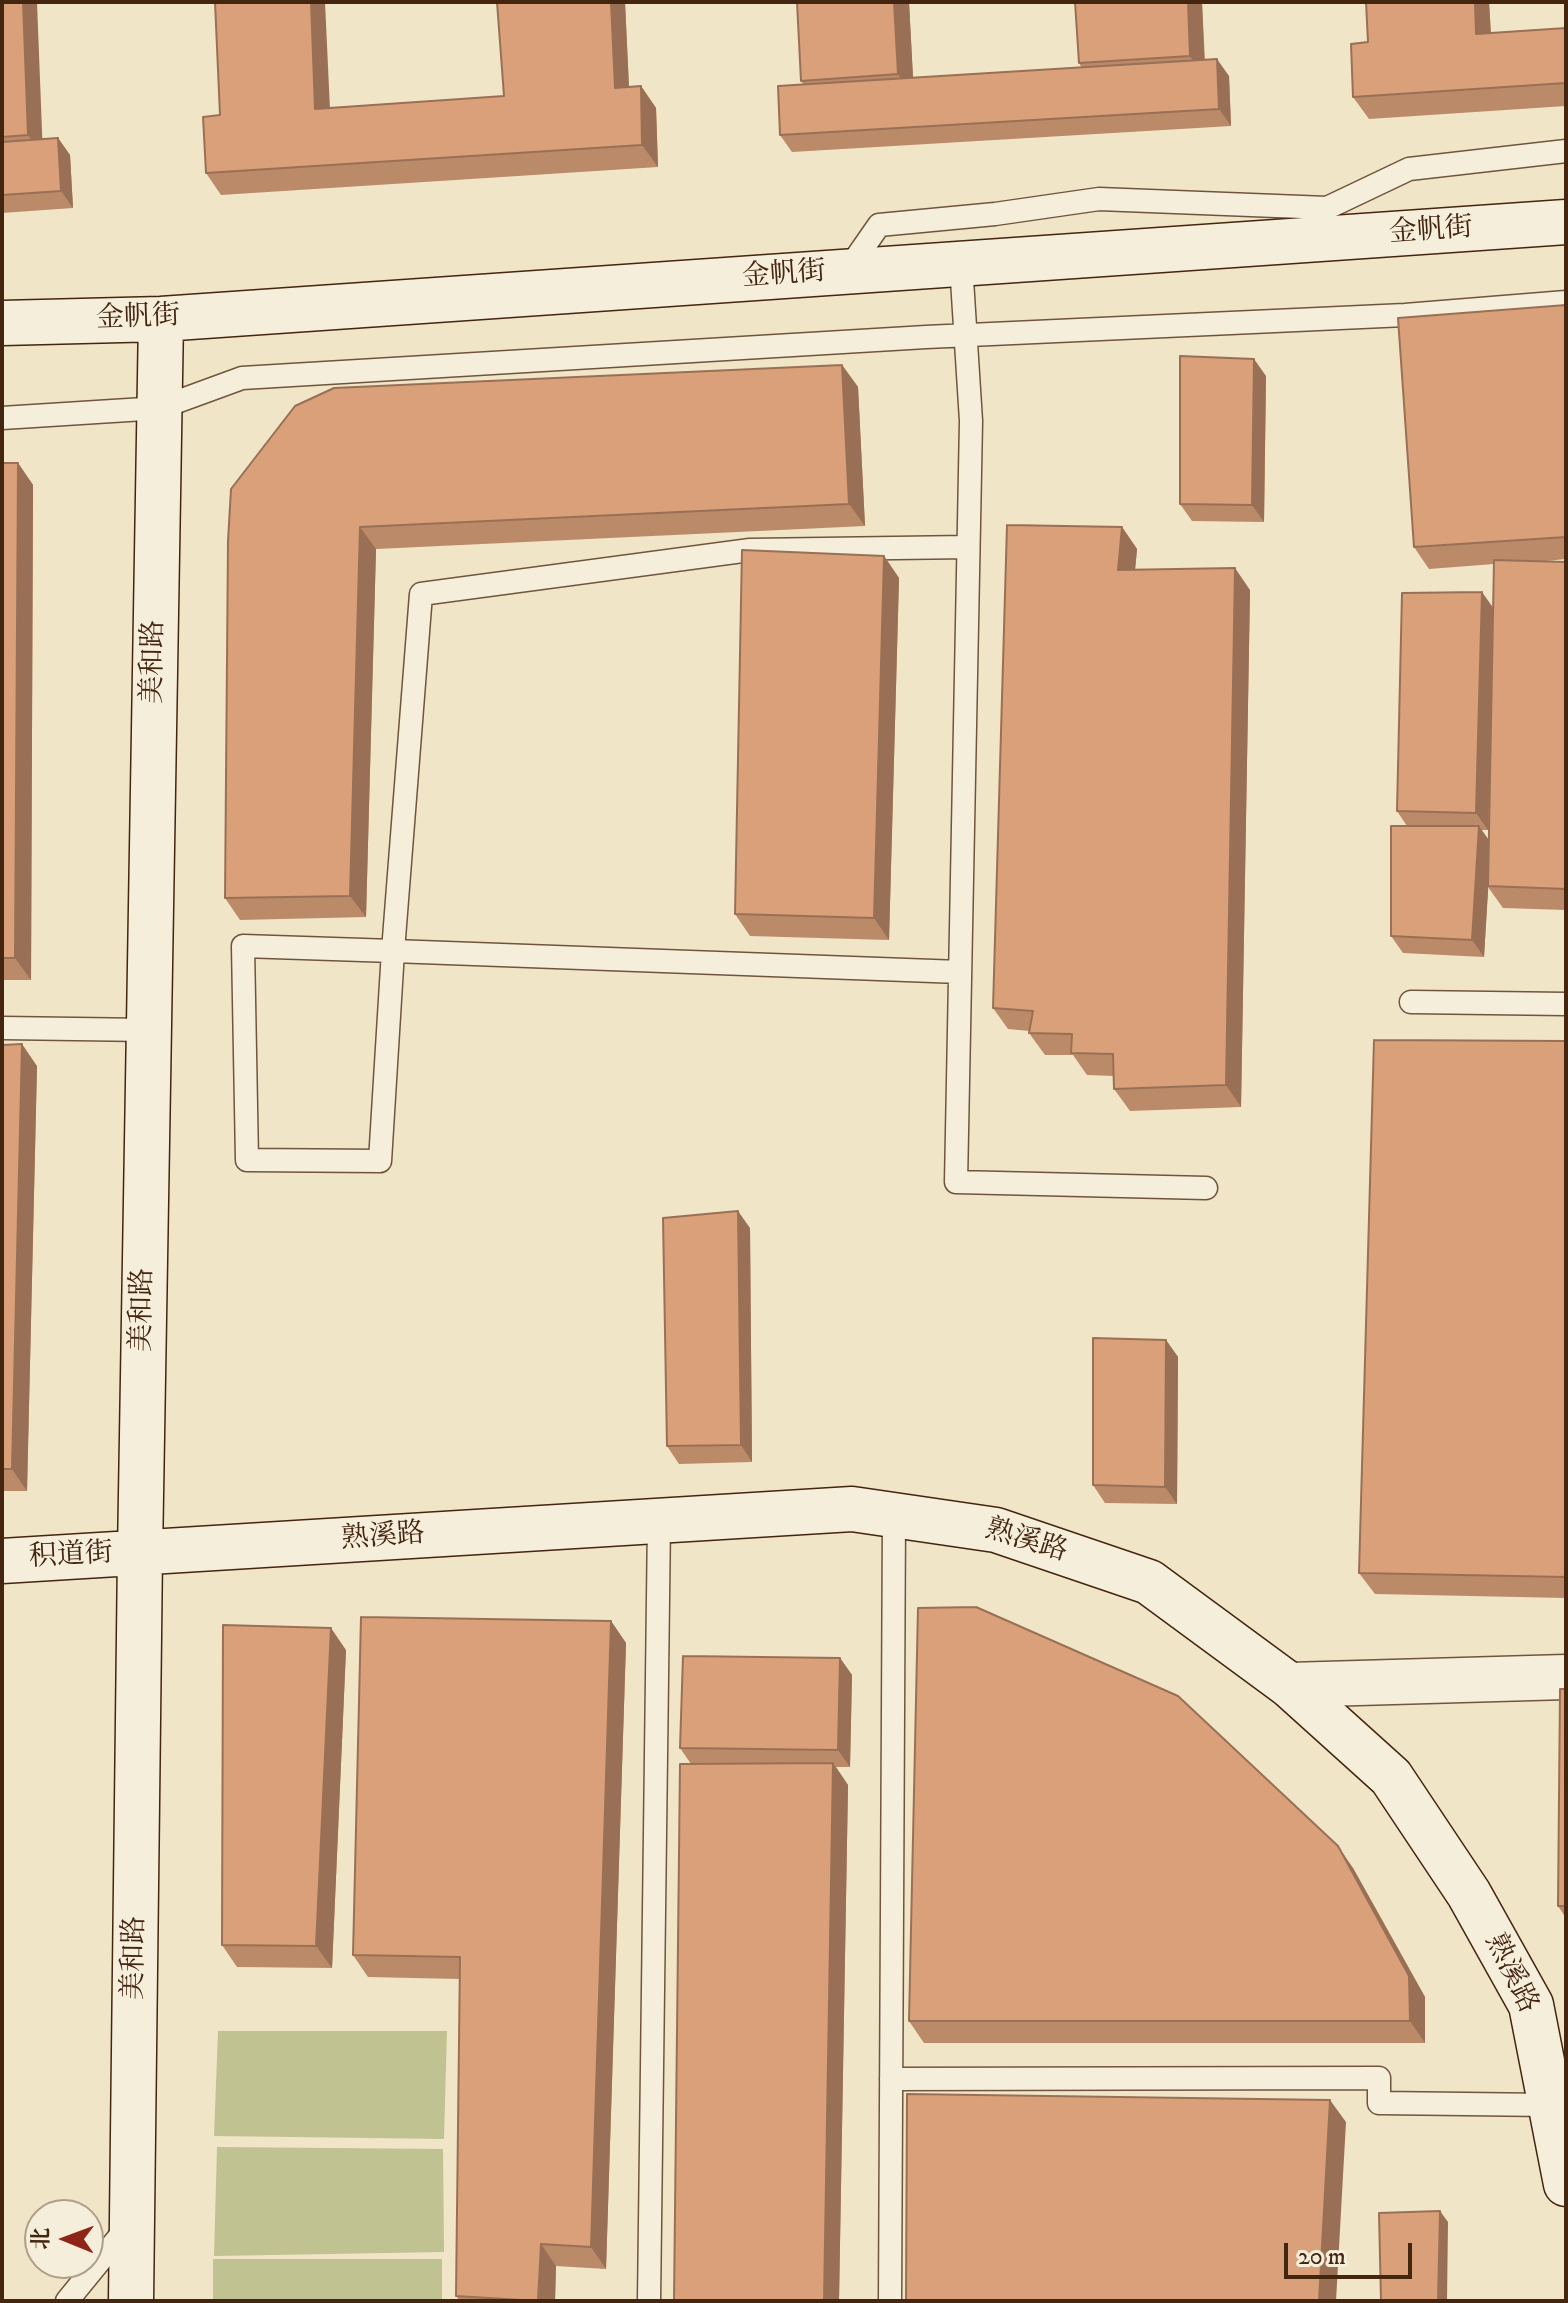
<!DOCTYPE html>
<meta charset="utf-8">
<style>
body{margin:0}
#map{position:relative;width:1568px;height:2303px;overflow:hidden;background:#f0e5c7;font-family:"IM FELL DW Pica","Noto Serif SC",serif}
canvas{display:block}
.frame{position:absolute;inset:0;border:4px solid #442510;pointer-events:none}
.north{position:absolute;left:24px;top:2199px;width:80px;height:80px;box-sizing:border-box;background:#f5eedb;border:2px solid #ae9e8a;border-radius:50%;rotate:271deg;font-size:22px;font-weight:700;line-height:32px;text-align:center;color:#442510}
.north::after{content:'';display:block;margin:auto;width:28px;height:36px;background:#8f2418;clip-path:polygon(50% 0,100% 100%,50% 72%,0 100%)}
.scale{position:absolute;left:1284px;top:2243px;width:128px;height:36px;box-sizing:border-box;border:4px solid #442510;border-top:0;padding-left:10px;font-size:24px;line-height:28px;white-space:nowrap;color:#442510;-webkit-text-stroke:6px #f5eedb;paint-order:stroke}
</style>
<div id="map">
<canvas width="1568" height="2303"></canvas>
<div class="frame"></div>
<div class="north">北</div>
<div class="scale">20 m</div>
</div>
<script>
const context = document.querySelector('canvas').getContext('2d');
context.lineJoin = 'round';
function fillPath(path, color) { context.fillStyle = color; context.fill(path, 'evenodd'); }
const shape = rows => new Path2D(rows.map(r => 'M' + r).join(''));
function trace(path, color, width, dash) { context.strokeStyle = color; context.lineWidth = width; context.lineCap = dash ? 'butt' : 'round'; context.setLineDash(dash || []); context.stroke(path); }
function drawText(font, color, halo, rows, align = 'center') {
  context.font = font + ' "IM FELL DW Pica","Noto Serif SC",serif'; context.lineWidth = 6; context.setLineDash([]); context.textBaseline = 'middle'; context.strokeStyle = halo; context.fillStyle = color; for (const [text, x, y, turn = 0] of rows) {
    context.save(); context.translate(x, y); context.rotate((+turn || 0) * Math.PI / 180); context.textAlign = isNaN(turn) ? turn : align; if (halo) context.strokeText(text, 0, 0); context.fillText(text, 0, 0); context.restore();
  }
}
fillPath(shape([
 [218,2031,447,2031,444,2139,214,2136],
 [217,2147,443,2149,444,2252,214,2256],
 [213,2259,442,2259,442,2301,213,2301]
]), '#c0c291');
const lane = shape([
 [961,264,971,421,956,1182,1206,1188],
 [847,271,879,225,995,214,1099,199,1327,208,1409,169,1566,151],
 [2,418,160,408,242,378,926,337,1405,315,1566,302],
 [960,972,393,951,243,946,247,1160,380,1161,393,951,421,594,750,550,968,547],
 [1411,1002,1566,1004],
 [2,1028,149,1030],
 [891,2079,1379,2078,1379,2103,1550,2105],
 [67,2301,129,2225],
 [649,2301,659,1521],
 [890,2301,894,1515]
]);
const street = shape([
 [1289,1685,1566,1677]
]);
const secondary = shape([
 [2,323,161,319,1566,222],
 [2,1561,852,1509,996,1530,1149,1582,1289,1685,1391,1777,1469,1894,1531,2005,1566,2184],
 [131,2301,140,1553,161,319]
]);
trace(lane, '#6f553e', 25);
trace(street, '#6f553e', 47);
trace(secondary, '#442510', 47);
trace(lane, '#f5eedb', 22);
trace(street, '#f5eedb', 44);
trace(secondary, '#f5eedb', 44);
fillPath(shape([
 [2,2,42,139,58,138,70,155,73,208,2,213],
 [497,2,625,2,629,87,641,86,656,108,658,167,221,195,206,173,220,115,504,96],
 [909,2,913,78,1082,68,1079,63,1075,2,1202,2,1205,60,1229,76,1231,126,792,152,780,135,804,85,801,81],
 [1489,2,1491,33,1566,28,1566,106,1369,119,1353,97,1368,42],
 [1566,305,1566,559,1536,562,1566,562,1566,910,1503,908,1488,887,1484,957,1403,953,1391,936,1407,826,1397,811,1493,607,1494,564,1429,569,1414,547],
 [1481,830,1488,830,1488,840],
 [842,365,858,387,865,526,376,549,366,917,240,920,225,898,231,489],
 [1266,376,1264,522,1192,521,1180,504],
 [2,463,18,463,33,485,31,980,2,980],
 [1122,527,1137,549,1135,570,1250,590,1241,1107,1130,1111,1114,1089,1114,1076,1087,1075,1073,1055,1045,1055,1029,1033,1030,1031,1008,1029,993,1008],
 [884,556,899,578,889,940,750,936,735,914],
 [1566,1041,1566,1598,1375,1594,1359,1573],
 [2,1045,37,1066,27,1491,2,1491],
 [750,1228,752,1462,679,1464,667,1446],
 [1166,1340,1178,1357,1177,1504,1105,1503,1093,1485],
 [611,1621,626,1643,606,2269,556,2266,555,2301,460,2301,456,2296,460,1979,368,1977,353,1955],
 [346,1650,332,1968,237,1967,222,1945],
 [840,1658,852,1675,850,1767,836,1767,848,1785,839,2301,674,2301,691,1764,680,1748],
 [1566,1689,1566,1918,1558,1906],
 [1353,1868,1425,1997,1425,2043,924,2043,909,2021]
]), '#bb8a68');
fillPath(shape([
 [23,2,37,2,43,157,28,135],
 [311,2,325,2,331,131,315,109],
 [611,2,625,2,630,110,615,88],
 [894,2,909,2,914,96,898,74],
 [1188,2,1202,2,1205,78,1190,56],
 [1475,2,1489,2,1492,56,1476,34],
 [1217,59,1229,76,1231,126,1219,109],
 [641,86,656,108,658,167,642,145],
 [58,138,70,155,73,208,61,191],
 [1254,359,1266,376,1264,522,1252,505],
 [842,365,858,387,865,526,849,504],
 [18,463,33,485,31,980,15,958],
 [360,527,376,549,366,917,350,896],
 [1122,527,1137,549,1133,592,1118,570],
 [884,556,899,578,889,940,874,918],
 [1235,568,1250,590,1241,1107,1226,1085],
 [1482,592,1494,609,1488,830,1476,813],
 [1479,826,1491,843,1484,957,1472,940],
 [22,1044,37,1066,27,1491,12,1469],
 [738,1211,750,1228,752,1462,741,1445],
 [1166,1340,1178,1357,1177,1504,1165,1487],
 [611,1621,626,1643,606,2269,591,2247],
 [331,1628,346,1650,332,1968,316,1946],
 [840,1658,852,1675,850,1767,838,1750],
 [833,1763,848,1785,839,2301,824,2301],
 [1338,1846,1353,1868,1425,1997,1425,2043,1410,2021],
 [1330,2100,1346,2122,1336,2301,1319,2301],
 [1440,2211,1448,2222,1447,2301,1438,2301],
 [541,2244,556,2266,555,2301,539,2301]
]), '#997055');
const building = shape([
 [2,2,23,2,28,135,2,137,2,2],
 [215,2,311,2,315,109,504,96,497,2,611,2,615,88,641,86,642,145,206,173,203,117,220,115,215,2],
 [797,2,894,2,898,74,801,81,797,2],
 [1075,2,1188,2,1190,56,1079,63,1075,2],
 [1366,2,1475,2,1476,34,1566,28,1566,83,1353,97,1351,44,1368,42,1366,2],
 [1217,59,1219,109,780,135,778,86,1217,59],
 [58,138,61,191,2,195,2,142,58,138],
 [1566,305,1566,537,1414,547,1398,318,1566,305],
 [1180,356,1254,359,1252,505,1180,504,1180,356],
 [842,365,849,504,360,527,350,896,225,898,228,541,231,489,295,406,334,388,842,365],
 [2,463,18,463,15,958,2,958,2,463],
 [1007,525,1122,527,1118,570,1235,568,1226,1085,1114,1089,1113,1054,1071,1053,1072,1034,1029,1033,1033,1011,993,1008,1007,525],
 [742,550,884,556,874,918,735,914,742,550],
 [1494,560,1566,562,1566,889,1488,886,1494,560],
 [1482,592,1476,813,1397,811,1402,593,1482,592],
 [1391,826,1479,826,1472,940,1391,936,1391,826],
 [1374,1040,1566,1041,1566,1577,1359,1573,1374,1040],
 [22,1044,12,1469,2,1469,2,1045,22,1044],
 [738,1211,741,1445,667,1446,663,1218,738,1211],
 [1093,1338,1166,1340,1165,1487,1093,1485,1093,1338],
 [976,1607,1178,1696,1338,1846,1409,1976,1410,2021,909,2021,918,1608,976,1607],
 [361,1617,611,1621,591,2247,541,2244,538,2301,456,2296,460,1957,353,1955,361,1617],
 [223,1625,331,1628,316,1946,222,1945,223,1625],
 [683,1656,840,1658,838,1750,680,1748,683,1656],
 [1560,1689,1566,1689,1566,1906,1558,1906,1560,1689],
 [833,1763,824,2301,674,2300,680,1764,833,1763],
 [907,2094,1330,2100,1319,2301,906,2301,907,2094],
 [1440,2211,1438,2301,1381,2301,1379,2213,1440,2211]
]);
fillPath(building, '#daa079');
trace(building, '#997055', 2);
drawText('28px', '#442510', '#f5eedb', [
 ["金帆街",1431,232,-4],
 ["金帆街",784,276,-4],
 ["金帆街",138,319,-2],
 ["美和路",155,662,-89],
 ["美和路",144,1310,-89],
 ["熟溪路",383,1538,-4],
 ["熟溪路",1026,1542,17],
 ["积道街",71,1557,-3],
 ["美和路",136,1958,-89],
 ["熟溪路",1510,1974,64]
]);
</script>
